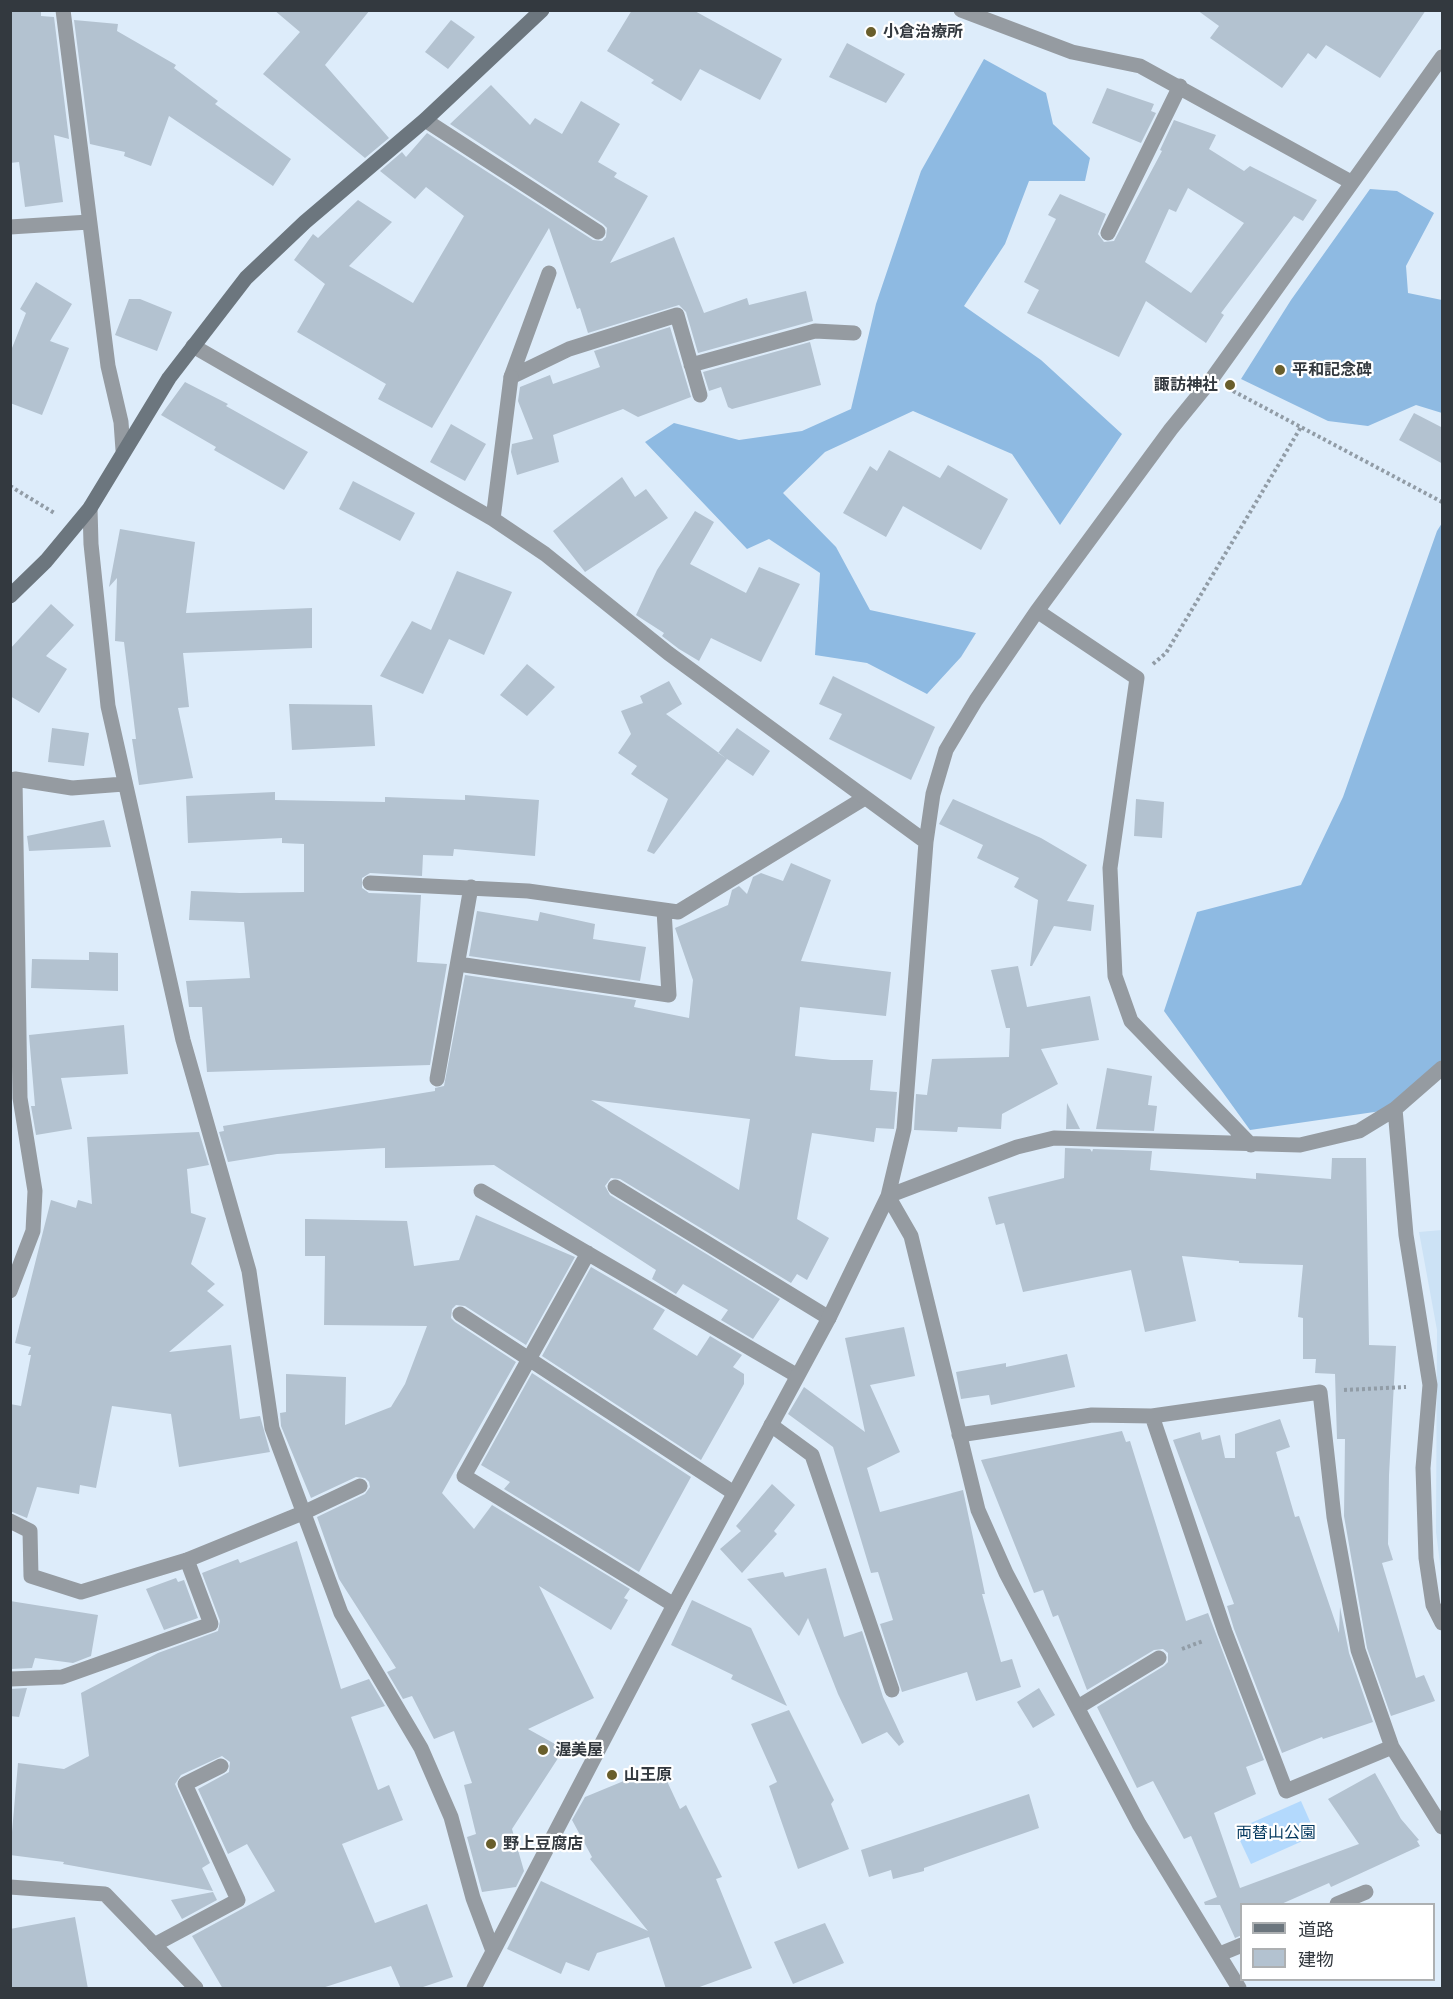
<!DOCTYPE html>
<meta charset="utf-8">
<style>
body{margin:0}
#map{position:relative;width:1453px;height:1999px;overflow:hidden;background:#ddecfa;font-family:"Noto Sans","Noto Sans JP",sans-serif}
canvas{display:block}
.frame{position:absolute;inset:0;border:12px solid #33393f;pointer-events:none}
.legend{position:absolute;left:1240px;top:1903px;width:195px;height:78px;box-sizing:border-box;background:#fff;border:2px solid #adb0b2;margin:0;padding:8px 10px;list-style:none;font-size:18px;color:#33393f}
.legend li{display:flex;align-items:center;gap:12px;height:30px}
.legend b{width:30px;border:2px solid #adb0b2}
</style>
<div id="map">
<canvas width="1453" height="1999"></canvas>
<div class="frame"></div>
<ul class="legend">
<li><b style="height:8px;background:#6c767e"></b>道路</li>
<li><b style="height:16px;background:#b3c2d0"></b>建物</li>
</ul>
</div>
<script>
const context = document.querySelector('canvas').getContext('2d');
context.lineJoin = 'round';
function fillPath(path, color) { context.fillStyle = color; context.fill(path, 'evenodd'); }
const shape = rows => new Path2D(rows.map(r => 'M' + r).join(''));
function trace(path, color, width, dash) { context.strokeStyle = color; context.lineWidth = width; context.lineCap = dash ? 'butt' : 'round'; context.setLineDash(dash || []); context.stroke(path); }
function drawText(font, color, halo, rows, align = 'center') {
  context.font = font + ' "Noto Sans","Noto Sans JP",sans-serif'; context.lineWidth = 4.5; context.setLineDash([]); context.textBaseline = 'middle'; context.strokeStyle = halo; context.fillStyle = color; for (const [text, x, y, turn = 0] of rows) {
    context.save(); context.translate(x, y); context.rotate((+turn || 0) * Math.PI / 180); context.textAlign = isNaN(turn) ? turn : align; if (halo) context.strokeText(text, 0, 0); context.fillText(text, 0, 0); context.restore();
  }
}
fillPath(shape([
 [1442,1230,1442,1579,1436,1532,1437,1330,1419,1232]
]), '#cce2f5');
fillPath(shape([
 [1301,1801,1316,1835,1251,1864,1235,1830]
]), '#b3d9fd');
fillPath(shape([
 [984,59,1046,93,1053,124,1090,158,1085,181,1029,181,1005,244,964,306,1041,360,1122,434,1060,525,1012,454,913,411,825,452,783,493,836,547,870,610,976,633,961,657,927,694,867,663,815,655,820,573,769,539,747,549,645,442,674,423,739,440,802,431,851,409,876,304,921,171],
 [1370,189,1397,191,1434,213,1406,266,1408,293,1442,300,1442,413,1416,405,1368,426,1328,421,1241,379,1291,300],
 [1442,523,1442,1062,1395,1109,1250,1130,1164,1011,1197,912,1301,885,1343,797,1437,531]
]), '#8ebae2');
fillPath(shape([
 [10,10,41,10,41,16,54,17,69,139,54,135,63,202,25,207,19,162,10,163],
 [274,10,370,10,325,65,389,138,365,158,263,74,300,32],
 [632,10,693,10,782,59,760,100,700,69,681,101,651,83,654,80,607,51],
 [1197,10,1426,10,1380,78,1326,45,1316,59,1308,53,1282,88,1210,38,1219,26],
 [74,20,118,24,117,31,176,65,174,68,218,101,215,104,291,159,273,186,169,116,151,166,124,156,125,152,90,144],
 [451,20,475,37,448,69,425,52],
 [847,43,905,74,886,103,829,77],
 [491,85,530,125,535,118,562,134,581,101,620,124,598,162,617,173,614,177,648,196,610,263,674,237,704,313,747,298,749,305,806,291,813,321,698,353,686,312,679,305,588,333,580,308,577,309,549,228,432,428,378,399,386,384,297,332,325,284,294,260,313,234,318,238,358,200,392,222,349,266,413,303,464,216,426,187,415,199,380,171,402,152,406,157,427,133,593,240,602,241,606,237,607,228,603,224,450,124],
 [1107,88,1154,104,1151,111,1156,113,1141,143,1092,123],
 [1174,120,1216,135,1209,149,1244,171,1250,166,1317,200,1303,221,1294,216,1221,313,1224,315,1206,343,1146,301,1119,357,1027,313,1039,290,1024,282,1056,219,1048,215,1060,194,1106,214,1098,234,1104,242,1114,241,1162,151,1160,150],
 [1188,188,1244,223,1191,293,1145,262,1169,209,1176,212],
 [36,282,72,304,50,341,69,348,42,415,10,403,10,353,26,313,20,309],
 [129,299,140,299,172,312,157,351,115,335],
 [670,327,691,397,638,417,623,409,553,435,559,462,517,475,511,452,512,444,533,439,518,401,520,387,550,375,553,384,600,367,594,351],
 [810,342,821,385,732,409,728,407,721,387,709,391,703,372],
 [185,382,228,404,226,406,308,452,284,490,214,450,216,447,161,415],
 [1414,413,1443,428,1443,464,1399,440],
 [451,424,486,444,465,481,430,462],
 [889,450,940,478,948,465,1008,499,981,550,903,506,886,537,843,513,870,466,877,471],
 [622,477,635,497,646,489,668,518,585,572,553,531],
 [353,481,415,513,400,541,339,509],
 [695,511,714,522,690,564,746,593,759,567,800,584,761,662,711,638,699,661,679,649,662,636,664,633,636,615,657,570],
 [120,529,195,542,186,613,312,608,312,648,183,653,189,707,178,708,193,778,139,785,132,739,136,739,124,642,115,641,117,578,109,587],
 [457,571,512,592,484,655,449,639,423,694,380,676,412,621,431,630],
 [51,604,74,625,46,656,67,669,39,713,10,696,10,649],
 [527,664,555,687,527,716,500,695],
 [833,676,935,727,911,780,829,739,842,714,819,704],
 [669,681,682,704,666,714,727,759,654,854,647,851,668,799,631,774,637,766,618,753,631,734,621,711,643,703,640,696],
 [289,704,372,705,375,746,292,750],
 [52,728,89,733,84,766,48,762],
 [737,728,770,751,753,776,718,753],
 [275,792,275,800,385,802,385,797,465,800,465,795,539,800,535,856,454,849,453,856,423,855,422,876,370,873,362,878,362,888,369,893,421,895,417,962,447,964,430,1065,207,1072,202,1007,189,1007,186,981,250,978,244,922,189,920,191,891,240,893,304,892,304,844,282,843,282,838,188,843,186,796],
 [953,799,1041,838,1087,865,1067,901,1094,905,1091,931,1054,926,1032,966,1030,966,1038,900,1014,887,1019,878,977,858,983,845,939,824],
 [1136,799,1164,802,1162,838,1134,836],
 [104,820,111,847,29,851,27,836],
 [791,863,831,880,801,961,891,972,886,1016,800,1007,795,1056,832,1060,873,1060,870,1090,897,1092,894,1129,876,1128,874,1142,812,1133,797,1219,829,1238,807,1280,797,1274,791,1283,620,1179,611,1178,605,1186,610,1195,780,1299,753,1339,721,1320,728,1310,683,1284,676,1294,652,1279,656,1270,494,1165,385,1168,385,1148,277,1154,228,1162,219,1132,224,1131,223,1126,435,1091,435,1088,444,1086,465,975,636,1000,634,1007,689,1018,693,980,675,928,728,905,732,890,739,886,747,894,753,877,761,873,783,881],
 [591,1100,750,1119,739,1190],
 [477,911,538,921,540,912,595,924,593,939,646,947,640,981,469,956],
 [89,952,118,953,118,991,31,988,32,959,89,960],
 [1018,966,1027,1007,1090,996,1099,1040,1041,1049,1058,1084,1002,1114,1001,1129,958,1127,957,1132,914,1130,916,1094,927,1095,932,1059,1009,1057,1010,1028,1006,1028,991,970],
 [124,1025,128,1074,61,1078,72,1129,36,1135,31,1106,35,1106,29,1035],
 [1107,1068,1152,1076,1148,1105,1157,1106,1154,1131,1096,1129],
 [1067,1103,1080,1129,1066,1129],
 [199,1132,209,1165,187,1169,191,1213,206,1218,191,1264,215,1284,207,1291,224,1305,169,1352,231,1345,240,1419,260,1416,270,1452,179,1467,171,1414,112,1406,96,1488,80,1485,79,1494,37,1487,27,1518,10,1511,10,1404,21,1406,31,1355,28,1355,31,1347,15,1343,51,1200,76,1208,78,1200,92,1204,87,1137],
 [1065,1148,1090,1149,1092,1152,1093,1149,1152,1151,1150,1170,1256,1179,1256,1173,1331,1179,1332,1158,1366,1158,1369,1345,1396,1346,1389,1475,1388,1544,1393,1560,1382,1563,1416,1678,1424,1675,1435,1701,1391,1716,1367,1648,1344,1516,1345,1439,1337,1439,1335,1374,1315,1373,1316,1359,1303,1359,1303,1318,1298,1317,1303,1265,1239,1263,1239,1261,1182,1256,1196,1321,1145,1332,1131,1270,1023,1292,1004,1223,996,1225,988,1197,1064,1178],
 [476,1215,575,1257,526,1345,465,1306,456,1305,452,1309,451,1318,455,1322,516,1362,442,1493,474,1529,492,1505,630,1589,624,1598,628,1600,611,1630,539,1586,594,1698,528,1729,564,1749,512,1829,524,1871,516,1887,482,1892,467,1837,476,1834,464,1785,472,1783,454,1731,434,1739,412,1696,403,1699,387,1672,396,1668,339,1579,317,1517,365,1494,370,1487,369,1482,365,1478,356,1477,311,1498,281,1426,280,1413,286,1412,286,1374,346,1377,345,1425,391,1407,405,1384,427,1326,324,1325,325,1256,305,1256,305,1219,407,1221,414,1266,459,1260],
 [591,1267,665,1310,653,1329,697,1356,710,1336,742,1355,733,1367,744,1374,744,1384,701,1460,542,1356],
 [904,1327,915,1376,870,1385,900,1452,867,1468,880,1512,963,1490,985,1594,982,1594,1001,1662,1012,1659,1021,1687,976,1701,967,1672,902,1692,880,1624,893,1620,878,1572,871,1573,833,1447,788,1414,804,1387,865,1432,845,1338],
 [1067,1354,1075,1387,991,1405,989,1395,961,1399,956,1372,1006,1363,1006,1367],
 [532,1373,691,1477,639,1572,504,1489,510,1482,481,1465],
 [1280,1419,1290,1447,1276,1452,1295,1517,1299,1516,1339,1633,1340,1607,1349,1653,1373,1722,1323,1739,1322,1737,1282,1753,1234,1629,1227,1606,1234,1604,1173,1440,1200,1432,1202,1440,1220,1435,1225,1458,1235,1458,1235,1434],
 [1122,1431,1126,1442,1130,1441,1186,1621,1208,1613,1264,1760,1246,1767,1256,1794,1214,1813,1240,1888,1359,1844,1328,1799,1375,1773,1401,1819,1419,1840,1417,1841,1420,1846,1331,1887,1329,1883,1279,1905,1242,1905,1242,1935,1235,1938,1220,1905,1205,1905,1204,1902,1217,1897,1191,1836,1184,1839,1153,1781,1137,1788,1097,1707,1164,1666,1168,1662,1168,1653,1163,1649,1154,1650,1087,1690,1058,1615,1053,1617,1043,1590,1034,1593,981,1460],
 [772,1484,795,1505,774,1531,777,1534,742,1573,720,1549,741,1531,736,1526],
 [297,1541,341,1689,369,1679,385,1706,351,1717,378,1790,389,1785,403,1820,342,1844,375,1923,427,1904,453,1977,417,1989,401,1989,391,1966,319,1989,223,1989,192,1936,275,1891,247,1844,228,1854,198,1789,229,1772,230,1762,222,1756,181,1775,175,1784,210,1863,202,1868,213,1891,63,1864,64,1862,10,1855,18,1763,64,1769,89,1756,81,1693,158,1653,218,1631,220,1621,202,1573,238,1559,240,1563],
 [826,1568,844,1637,862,1631,883,1697,904,1742,899,1746,887,1732,862,1744,838,1694,808,1618,799,1636,747,1579,783,1572,785,1577],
 [176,1578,178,1582,184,1580,198,1618,164,1630,146,1589],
 [692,1600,751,1628,787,1706,731,1679,733,1675,671,1645],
 [10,1601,98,1615,91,1656,73,1663,35,1658,32,1668,10,1669],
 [27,1688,19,1717,10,1716,10,1689],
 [1039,1688,1055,1715,1033,1728,1017,1702],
 [789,1710,834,1800,831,1804,849,1849,798,1869,769,1786,777,1782,751,1724],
 [660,1766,680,1809,686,1805,722,1877,716,1879,752,1968,694,1989,666,1989,649,1937,597,1953,589,1971,566,1962,561,1974,507,1949,541,1881,648,1931,590,1859,592,1857,572,1820,585,1797],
 [1029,1794,1039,1828,924,1868,924,1871,893,1879,891,1870,869,1877,861,1850],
 [213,1892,217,1900,182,1919,171,1900],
 [75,1917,88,1989,10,1989,10,1929],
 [825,1923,844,1963,793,1984,774,1942]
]), '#b3c2d0');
trace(shape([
 [1233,391,1442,502],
 [10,486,56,514],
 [1153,664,1166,653,1301,427],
 [1344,1390,1406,1387],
 [1182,1649,1203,1641]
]), '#919ca6', 4, [3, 3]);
trace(shape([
 [961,10,1072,52,1140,66,1351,182],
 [425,120,598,232],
 [1108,233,1180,86],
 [691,365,815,331,854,333],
 [511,377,569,349,677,315,700,395],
 [511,377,549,273],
 [370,883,528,891,678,912,863,799],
 [458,964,669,995,664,910],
 [437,1079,471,887],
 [615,1187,829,1318],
 [481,1191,796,1375],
 [588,1253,464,1476,674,1605],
 [460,1314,734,1493],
 [771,1425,812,1455,892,1690],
 [305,1512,360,1486],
 [10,1679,62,1677,211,1624,187,1560],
 [1078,1707,1159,1658],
 [1337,1904,1366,1892],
 [154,1945,238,1900,185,1784,221,1766],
 [1220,1954,1242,1945]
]), '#959ba1', 15);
trace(shape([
 [63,10,108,366,121,422,123,450],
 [10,227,89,222],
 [193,346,493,519,545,554,668,653,926,842],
 [90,508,91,544,108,706,183,1040,249,1271,272,1428,341,1613,421,1748,451,1817,473,1898,493,1951],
 [493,519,511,377],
 [1037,611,1137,678,1110,868,1115,976,1131,1021,1251,1145],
 [1395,1109,1406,1235,1430,1385,1423,1468,1426,1558,1433,1605,1442,1623],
 [10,1291,33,1231,35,1191,20,1098,15,779,72,788,124,784],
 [1152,1416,1225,1632,1286,1791,1392,1747],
 [959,1435,1092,1415,1152,1416,1320,1392,1334,1517,1358,1650,1392,1747,1442,1827],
 [10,1521,30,1531,31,1576,81,1592,187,1560,305,1512],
 [10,1887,105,1894,196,1988],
 [474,1988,674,1605,829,1318,888,1196,904,1129,926,842,933,794,946,750,976,700,1037,611,1171,429,1211,380,1442,57],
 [1239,1988,1139,1824,1006,1573,978,1510,911,1236,888,1196,1017,1147,1054,1138,1300,1145,1359,1131,1395,1109,1442,1068]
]), '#959ba1', 15);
trace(shape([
 [10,596,46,561,90,508,169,378,246,278,305,222,425,120,542,10]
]), '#6c767e', 15);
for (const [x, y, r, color] of [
 [871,32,6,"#695e2b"],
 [1280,370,6,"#695e2b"],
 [1230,385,6,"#695e2b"],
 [543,1750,6,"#695e2b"],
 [612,1775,6,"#695e2b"],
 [491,1844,6,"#695e2b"]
]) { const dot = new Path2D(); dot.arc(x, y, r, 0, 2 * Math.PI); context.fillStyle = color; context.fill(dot); trace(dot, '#fff', 2); }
drawText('bold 16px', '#33393f', '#fff', [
 ["小倉治療所",883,32],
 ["平和記念碑",1292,370],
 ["諏訪神社",1218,385,"right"],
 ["渥美屋",555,1750],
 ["山王原",624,1775],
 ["野上豆腐店",503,1844]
], 'left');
drawText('16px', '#04395f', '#fff', [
 ["両替山公園",1276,1833]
]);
</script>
